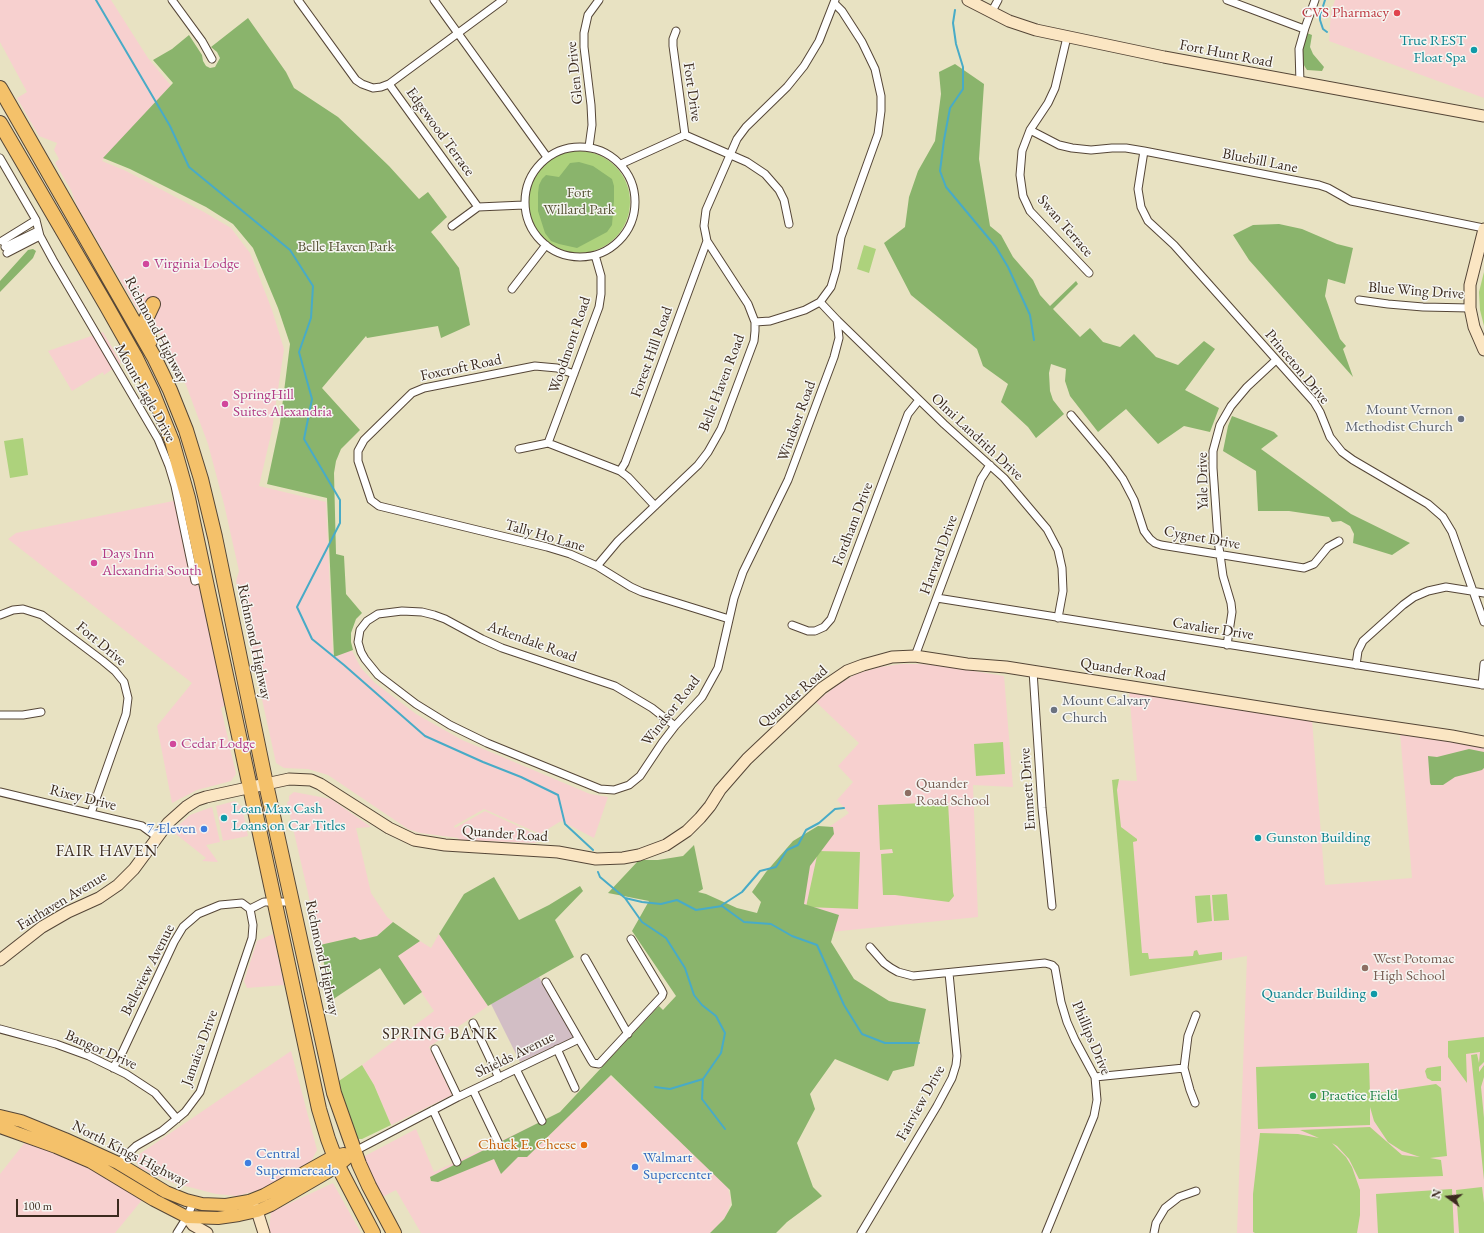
<!DOCTYPE html>
<style>
body{margin:0}
#map{position:relative;width:1484px;height:1233px;overflow:hidden;background:#e8e2c2;font-family:"EB Garamond",serif}
canvas{display:block}
.north{position:absolute;left:1428px;top:1177px;width:40px;height:40px;-webkit-text-stroke:3px #f6f6f2;paint-order:stroke;rotate:285deg;font-size:11px;font-weight:700;line-height:16px;text-align:center;color:#3b2a1e}
.north::after{content:'';display:block;margin:auto;width:14px;height:18px;background:#3b2a1e;clip-path:polygon(50% 0,100% 100%,50% 72%,0 100%)}
.scale{position:absolute;left:16px;top:1199px;width:103px;height:18px;box-sizing:border-box;border:2px solid #3b2a1e;border-top:0;padding-left:5px;font-size:12px;line-height:14px;white-space:nowrap;color:#3b2a1e;-webkit-text-stroke:3px #f6f6f2;paint-order:stroke}
</style>
<div id="map">
<canvas width="1484" height="1233"></canvas>
<div class="north">N</div>
<div class="scale">100 m</div>
</div>
<script>
const context = document.querySelector('canvas').getContext('2d');
context.lineJoin = 'round';
function fillPath(path, color) { context.fillStyle = color; context.fill(path, 'evenodd'); }
const shape = rows => new Path2D(rows.map(r => 'M' + r).join(''));
function trace(path, color, width, dash) { context.strokeStyle = color; context.lineWidth = width; context.lineCap = dash ? 'butt' : 'round'; context.setLineDash(dash || []); context.stroke(path); }
function drawText(font, color, halo, rows, align = 'center') {
  context.font = font + ' "EB Garamond",serif'; context.lineWidth = 3; context.setLineDash([]); context.textBaseline = 'middle'; context.strokeStyle = halo; context.fillStyle = color; for (const [text, x, y, turn = 0] of rows) {
    context.save(); context.translate(x, y); context.rotate((+turn || 0) * Math.PI / 180); context.textAlign = isNaN(turn) ? turn : align; if (halo) context.strokeText(text, 0, 0); context.fillText(text, 0, 0); context.restore();
  }
}
fillPath(shape([
 [0,0,111,0,148,58,172,87,102,161,126,171,204,212,231,228,250,253,272,310,284,349,272,430,259,486,326,502,333,656,351,649,361,668,375,683,416,714,462,740,590,794,608,797,594,838,561,821,540,834,484,809,454,826,455,828,485,811,544,838,535,843,459,840,458,838,420,833,408,829,328,775,308,769,284,768,276,763,236,581,239,571,224,504,208,444,186,385,146,308,139,312,77,206,71,190,55,163,59,159,54,150,57,143,39,136,17,98,27,92,0,42],
 [1335,0,1484,0,1484,98,1329,41,1331,12],
 [103,332,121,363,104,375,103,372,72,391,48,351],
 [183,499,202,581,198,582,199,589,207,602,225,705,221,708,236,774,231,781,197,790,172,803,157,726,192,683,8,539,16,533],
 [902,664,920,664,944,666,1004,676,1013,787,973,785,978,917,801,935,778,863,849,813,837,800,853,782,838,766,859,743,816,702,836,686,856,674,880,667],
 [1129,692,1312,720,1325,885,1412,878,1400,732,1484,746,1484,1233,1237,1233,1247,956,1130,976,1112,780,1137,781],
 [294,792,331,799,371,827,356,828,371,893,387,917,393,922,377,936,360,940,355,937,320,945,287,802,289,801,289,796],
 [235,801,242,807,248,836,223,841,216,806],
 [212,807,220,842,206,845,218,862,202,861,206,858,172,831,190,815],
 [273,934,284,985,247,988,244,981,257,941],
 [439,934,488,1006,429,1047,452,1095,391,1125,374,1085,362,1065,434,1011,397,956,420,941,431,948],
 [291,1051,317,1150,312,1160,286,1177,259,1190,237,1196,216,1194,174,1183,140,1168,136,1161,138,1155],
 [603,1069,718,1177,728,1188,731,1201,726,1216,711,1233,421,1233,396,1190,378,1199,363,1157,416,1129,434,1172,564,1111],
 [26,1141,89,1168,142,1200,115,1233,0,1233,0,1174],
 [333,1183,361,1233,271,1233,269,1231,271,1212]
]), '#f7d0cf');
fillPath(shape([
 [539,977,574,1037,520,1062,491,1004]
]), '#d2bec5');
fillPath(shape([
 '528 202a51 51 0 1 1 102 0a51 51 0 1 1-102 0Z',
 [864,245,876,249,869,273,857,269],
 [1484,272,1484,326,1480,310,1479,292],
 [23,438,28,475,10,478,4,441],
 [1003,742,1005,774,976,776,974,744],
 [1119,779,1117,790,1121,827,1137,839,1137,841,1133,842,1142,953,1148,953,1149,959,1193,956,1194,951,1197,950,1199,955,1222,952,1222,960,1130,976,1112,780],
 [948,802,953,892,954,896,949,902,895,895,883,895,881,854,893,853,892,849,880,850,878,805],
 [818,851,860,852,858,909,806,907],
 [1227,894,1229,920,1214,921,1212,895],
 [1210,895,1212,921,1197,923,1195,896],
 [1484,1037,1484,1062,1479,1067,1479,1072,1484,1065,1484,1077,1481,1087,1484,1118,1484,1180,1471,1055,1477,1054,1479,1063,1480,1052,1466,1054,1467,1083,1448,1057,1448,1041],
 [1369,1063,1370,1094,1436,1084,1441,1088,1447,1156,1430,1158,1441,1160,1443,1176,1359,1179,1349,1159,1337,1146,1332,1143,1346,1157,1352,1167,1360,1190,1360,1215,1357,1233,1255,1233,1253,1232,1253,1194,1260,1133,1298,1134,1319,1138,1300,1130,1370,1127,1402,1155,1420,1157,1402,1151,1388,1142,1374,1121,1370,1107,1370,1125,1258,1129,1256,1067],
 [362,1065,374,1085,391,1125,362,1139,356,1139,336,1083],
 [1441,1066,1441,1081,1432,1081,1427,1078,1425,1071,1427,1068],
 [1482,1187,1484,1203,1484,1233,1459,1233,1456,1190],
 [1452,1189,1454,1233,1378,1233,1376,1194]
]), '#add27c');
fillPath(shape([
 [248,18,286,72,294,88,338,117,389,166,419,199,428,192,447,217,431,232,441,244,459,268,470,325,441,338,438,326,367,338,366,336,322,388,360,430,341,449,336,461,334,473,336,554,344,556,346,594,362,613,356,619,351,633,351,642,353,650,334,657,327,498,267,484,280,423,290,344,278,308,253,248,233,224,206,207,130,169,103,158,173,83,153,60,172,49,189,35,202,55,203,61,206,66,210,68,215,67,220,58,217,52,211,47],
 [1307,33,1312,35,1310,47,1313,54,1324,67,1322,71,1307,70,1305,67,1302,61,1302,48],
 [955,64,984,84,979,159,990,226,1001,235,1013,257,1033,280,1040,295,1050,306,1076,281,1078,284,1053,309,1080,337,1090,328,1103,342,1120,347,1134,334,1156,357,1178,365,1204,341,1215,349,1185,390,1219,408,1210,432,1184,426,1158,444,1126,409,1098,432,1070,396,1065,381,1066,369,1051,364,1049,373,1050,391,1053,400,1064,414,1036,438,1028,427,1001,402,1008,384,983,366,977,349,911,295,884,243,905,227,909,197,918,171,935,141,941,94,939,72],
 [579,162,593,166,612,179,614,186,614,200,612,225,607,232,577,248,559,244,551,241,545,233,538,211,538,193,539,185,542,179,546,175,559,177,570,163],
 [1279,224,1302,229,1337,244,1353,248,1345,284,1328,279,1325,296,1340,339,1346,346,1343,349,1353,377,1249,260,1233,235,1253,225],
 [33,249,36,251,33,258,0,292,0,281,28,250],
 [1232,416,1274,432,1278,436,1261,449,1351,514,1410,543,1392,555,1353,543,1354,534,1350,526,1341,521,1332,522,1329,517,1289,511,1258,511,1256,471,1223,451,1228,426],
 [1469,749,1484,752,1484,768,1482,770,1455,777,1443,785,1431,785,1430,783,1428,756,1437,757],
 [818,826,833,827,834,834,810,866,804,904,839,915,831,942,854,979,889,1001,926,1009,914,1066,893,1071,888,1081,835,1059,810,1094,815,1109,797,1143,813,1187,822,1196,787,1222,776,1233,710,1233,724,1219,732,1205,730,1190,611,1075,527,1157,518,1157,501,1174,494,1159,438,1182,431,1181,430,1177,560,1112,659,1006,663,1010,676,996,632,931,649,901,608,893,639,860,658,860,683,856,694,845,703,889,698,892,706,894,737,908,757,913,761,902,752,892,766,872,793,841],
 [494,877,519,920,549,905,580,886,583,891,555,920,574,957,488,1006,439,934,464,894],
 [393,922,420,941,398,956,422,992,404,1005,380,968,332,1000,320,945,355,937,360,940,377,936]
]), '#8ab46c');
trace(shape([
 [96,0,170,126,189,167,290,250,313,286,311,318,299,352,312,399,304,439,340,500,340,523,297,607,312,639,344,665,425,736,483,762,521,777,558,795,565,824,593,850],
 [1325,0,1320,16,1320,20,1323,29,1327,32],
 [955,10,953,23,956,44,963,67,963,89,950,108,944,140,940,171,946,187,996,247,1008,267,1030,315,1034,340],
 [598,872,600,877,625,898,642,902,661,904,677,900,696,910,722,906,744,922,771,924,792,936,817,945,844,1005,862,1034,885,1043,919,1043],
 [625,898,642,922,666,938,685,968,694,995,702,1005,716,1016,725,1033,721,1053,703,1079,670,1089,655,1087],
 [722,905,742,892,760,871,776,867,787,850,798,845,806,830,819,823,835,809,844,808],
 [703,1079,702,1099,725,1129]
]), '#48abc7', 2);
const street = shape([
 [172,0,202,41,212,59],
 [298,0,356,80,362,84,373,88,381,87,389,84,503,0],
 [434,0,547,157],
 [1227,0,1304,29],
 [991,13,998,0],
 [676,31,673,39,673,46,685,135],
 [1067,37,1055,88,1048,103,1030,130,1022,151,1020,175,1023,196,1030,211,1089,273],
 [1300,83,1299,49,1305,28,1315,0],
 [389,84,478,207],
 [1030,130,1059,145,1072,148,1091,150,1112,148,1126,148,1144,151,1319,185,1328,188,1351,201,1484,228],
 [685,135,747,162,765,174,779,190,784,200,789,224],
 [589,147,592,125,591,105,584,47,584,33,588,15,599,0],
 '525 202a55 55 0 1 1 110 0a55 55 0 1 1-110 0Z',
 [1144,151,1138,189,1141,207,1148,221,1174,245,1314,402,1320,412,1330,437,1342,452,1353,460,1428,504,1443,517,1452,532,1484,622],
 [0,158,36,220,40,236,53,260,158,439,169,466,175,486,195,581,205,578],
 [621,164,685,135],
 [452,226,478,207,524,205],
 [2,241,36,220],
 [5,247,38,231],
 [7,253,40,236],
 [512,289,546,245],
 [1359,300,1388,304,1423,307,1470,308],
 [820,302,837,320,944,424,1004,478,1047,529,1058,550,1062,568,1063,591,1058,618],
 [755,322,770,321,805,310,820,302,831,287,836,270,841,237,878,134,881,111,881,96,875,69,862,42,842,11,834,3],
 [574,374,557,368,535,366,424,388,412,393,364,440,358,451,358,461,371,500,379,506,547,547,570,554,597,566,631,587,642,592,729,619],
 [1071,415,1108,459,1123,479,1134,500,1144,531,1150,539,1155,543,1161,545,1304,568,1314,564,1328,547,1339,541],
 [548,443,599,307,601,294,601,276,595,255],
 [548,443,620,471,628,477,655,506],
 [519,449,548,443],
 [620,471,625,463,707,241],
 [597,566,618,541,698,465,708,452,721,429,754,341,755,331,755,322,748,304,707,241,704,226,706,210,737,139,746,127,787,87,804,66,819,41,835,0],
 [937,598,1484,685],
 [0,615,13,610,23,609,42,615,103,661,115,671,124,682,128,698,126,714,91,813],
 [792,625,808,631,815,631,824,627,831,619,908,414,919,400],
 [1227,645,1232,612,1231,603,1223,576,1218,540,1213,468,1213,451,1220,425,1231,406,1247,387,1276,360],
 [915,656,981,479,990,465],
 [1356,665,1358,651,1363,641,1403,605,1414,597,1428,591,1446,587,1484,593],
 [1033,671,1042,808,1052,906],
 [1482,685,1484,664],
 [0,715,23,715,41,712],
 [675,726,652,708,615,686,502,648,482,639,445,619,434,615,422,612,402,611,378,614,367,621,360,630,358,642,361,652,365,659,378,675,416,704,450,725,487,743,600,789,614,790,629,785,640,776,662,743,675,726,702,697,718,668,734,598,743,572,788,480,834,357,839,338,837,320],
 [0,792,142,826,157,837],
 [250,909,264,902,292,902],
 [870,947,884,963,891,968,898,972,913,976,1045,963,1052,965,1055,968,1061,1002,1067,1022,1075,1040,1095,1077,1097,1100,1094,1116,1046,1233],
 [585,958,628,1034],
 [546,982,591,1060,593,1063,599,1064,662,996,663,993,661,989,631,939],
 [473,1023,499,1078],
 [0,1029,56,1044,89,1056,126,1074,155,1093,177,1119],
 [435,1049,458,1097],
 [557,1049,575,1088],
 [113,1068,123,1051,174,942,183,927,198,914,220,905,242,903,250,909],
 [516,1069,542,1121],
 [1095,1077,1184,1068],
 [473,1090,498,1142],
 [1195,1103,1190,1090,1184,1068,1188,1036,1196,1015],
 [433,1110,457,1162],
 [355,1151,458,1097,579,1039],
 [118,1163,136,1146,162,1131,185,1112,200,1092,252,938,253,925,250,909],
 [177,1233,187,1217,193,1203],
 [861,1233,937,1106,952,1078,956,1065,957,1056,949,973],
 [1154,1233,1156,1223,1165,1208,1179,1197,1196,1191]
]);
const secondary = shape([
 [968,0,1009,21,1036,30,1164,57,1484,116],
 [1484,229,1470,285,1470,308,1474,327,1484,350],
 [0,960,42,927,68,912,99,898,118,885,134,869,168,823,186,807,197,800,206,797,289,779,311,780,320,784,389,828,414,840,445,845,558,852,596,859,623,858,639,855,666,845,687,831,700,818,710,806,720,790,747,759,822,688,847,671,863,665,892,657,915,656,967,664,1006,667,1316,716,1452,736,1484,742],
 [252,1204,257,1211,264,1233],
 [187,1217,193,1225,207,1233]
]);
const primary = shape([
 [0,1116,21,1121,65,1139,118,1163,166,1192,186,1200,202,1204,226,1205,249,1201,264,1195,334,1156,344,1154],
 [0,1127,56,1147,91,1162,154,1200,187,1217,218,1218,239,1215,257,1211,271,1205,338,1166,355,1151]
]);
const highway = shape([
 [0,88,154,357,170,390,186,430,201,479,215,537,266,784,334,1093,359,1164,369,1186,394,1233],
 [0,123,106,305,136,358,152,391,172,441,188,498,319,1109,328,1139,338,1166,373,1233],
 [150,341,146,327,146,319,153,304]
]);
trace(street, '#554637', 9);
trace(secondary, '#554637', 13);
trace(primary, '#554637', 14);
trace(highway, '#554637', 16);
trace(street, '#fff', 7);
trace(secondary, '#fbe6c3', 11);
trace(primary, '#f4c16a', 12);
trace(highway, '#f4c16a', 14);
for (const [x, y, r, color] of [
 [1397,13,4,"#e0444e"],
 [1474,50,4,"#0f9aa8"],
 [146,264,4,"#d1479c"],
 [225,404,4,"#d1479c"],
 [1461,419,4,"#6b7280"],
 [94,563,4,"#d1479c"],
 [1054,710,4,"#6b7280"],
 [173,744,4,"#d1479c"],
 [908,793,4,"#8d6e63"],
 [224,818,4,"#0f9aa8"],
 [204,829,4,"#3f7fe0"],
 [1258,838,4,"#0f9aa8"],
 [1365,968,4,"#8d6e63"],
 [1374,994,4,"#0f9aa8"],
 [1313,1096,4,"#2e9e5b"],
 [584,1145,4,"#e8710a"],
 [248,1163,4,"#3f7fe0"],
 [635,1167,4,"#3f7fe0"]
]) { const dot = new Path2D(); dot.arc(x, y, r, 0, 2 * Math.PI); context.fillStyle = color; context.fill(dot); trace(dot, '#f6f6f2', 1.5); }
drawText('15px', '#be3a42', '#f6f6f2', [
 ["CVS Pharmacy",1389,13]
], 'right');
drawText('15px', '#0d838f', '#f6f6f2', [
 ["True REST",1466,41],
 ["Float Spa",1466,58],
 ["Loan Max Cash",232,809,"left"],
 ["Loans on Car Titles",232,826,"left"],
 ["Gunston Building",1266,838,"left"],
 ["Quander Building",1366,994]
], 'right');
drawText('15px', '#3b2a1e', '#f6f6f2', [
 ["Fort Hunt Road",1226,54,11],
 ["Glen Drive",575,73,-96],
 ["Fort Drive",692,92,82],
 ["Edgewood Terrace",440,132,54],
 ["Bluebill Lane",1260,161,11],
 ["Swan Terrace",1065,226,49],
 ["Blue Wing Drive",1416,291,4],
 ["Richmond Highway",156,330,62],
 ["Woodmont Road",570,345,-71],
 ["Forest Hill Road",652,352,-70],
 ["Princeton Drive",1297,367,50],
 ["Foxcroft Road",461,368,-12],
 ["Belle Haven Road",722,383,-69],
 ["Mount Eagle Drive",145,393,61],
 ["Windsor Road",797,421,-70],
 ["Olmi Landrith Drive",977,437,43],
 ["Yale Drive",1203,481,-91],
 ["Fordham Drive",853,524,-69],
 ["Tally Ho Lane",545,536,16],
 ["Cygnet Drive",1202,538,10],
 ["Harvard Drive",939,555,-70],
 ["Cavalier Drive",1213,629,9],
 ["Richmond Highway",254,642,78],
 ["Arkendale Road",532,642,20],
 ["Fort Drive",101,644,40],
 ["Quander Road",1123,670,9],
 ["Quander Road",793,697,-41],
 ["Windsor Road",671,711,-52],
 ["Emmett Drive",1028,789,-94],
 ["Rixey Drive",83,798,14],
 ["Quander Road",505,834,4],
 ["Fairhaven Avenue",62,901,-31],
 ["Richmond Highway",322,958,78],
 ["Belleview Avenue",148,970,-63],
 ["Phillips Drive",1091,1038,67],
 ["Jamaica Drive",200,1048,-70],
 ["Bangor Drive",101,1050,24],
 ["Shields Avenue",515,1055,-26],
 ["Fairview Drive",921,1103,-61],
 ["North Kings Highway",130,1154,27]
]);
drawText('15px', '#585436', '#f6f6f2', [
 ["Fort",579,193],
 ["Willard Park",579,210],
 ["Belle Haven Park",346,247]
]);
drawText('15px', '#b23c85', '#f6f6f2', [
 ["Virginia Lodge",154,264],
 ["SpringHill",233,395],
 ["Suites Alexandria",233,412],
 ["Days Inn",102,554],
 ["Alexandria South",102,571],
 ["Cedar Lodge",181,744]
], 'left');
drawText('15px', '#5b616d', '#f6f6f2', [
 ["Mount Vernon",1453,410],
 ["Methodist Church",1453,427],
 ["Mount Calvary",1062,701,"left"],
 ["Church",1062,718,"left"]
], 'right');
drawText('15px', '#785e54', '#f6f6f2', [
 ["Quander",916,784],
 ["Road School",916,801],
 ["West Potomac",1373,959],
 ["High School",1373,976]
], 'left');
drawText('15px', '#366cbe', '#f6f6f2', [
 ["7-Eleven",196,829,"right"],
 ["Central",256,1154],
 ["Supermercado",256,1171],
 ["Walmart",643,1158],
 ["Supercenter",643,1175]
], 'left');
drawText('15px', '#27864d', '#f6f6f2', [
 ["Practice Field",1321,1096]
], 'left');
drawText('15px', '#c56008', '#f6f6f2', [
 ["Chuck E. Cheese",576,1145]
], 'right');
context.letterSpacing = '1px';
drawText('16px', '#3b2a1e', '#f6f6f2', [
 ["FAIR HAVEN",107,852],
 ["SPRING BANK",440,1035]
]);
context.letterSpacing = '0px';
</script>
